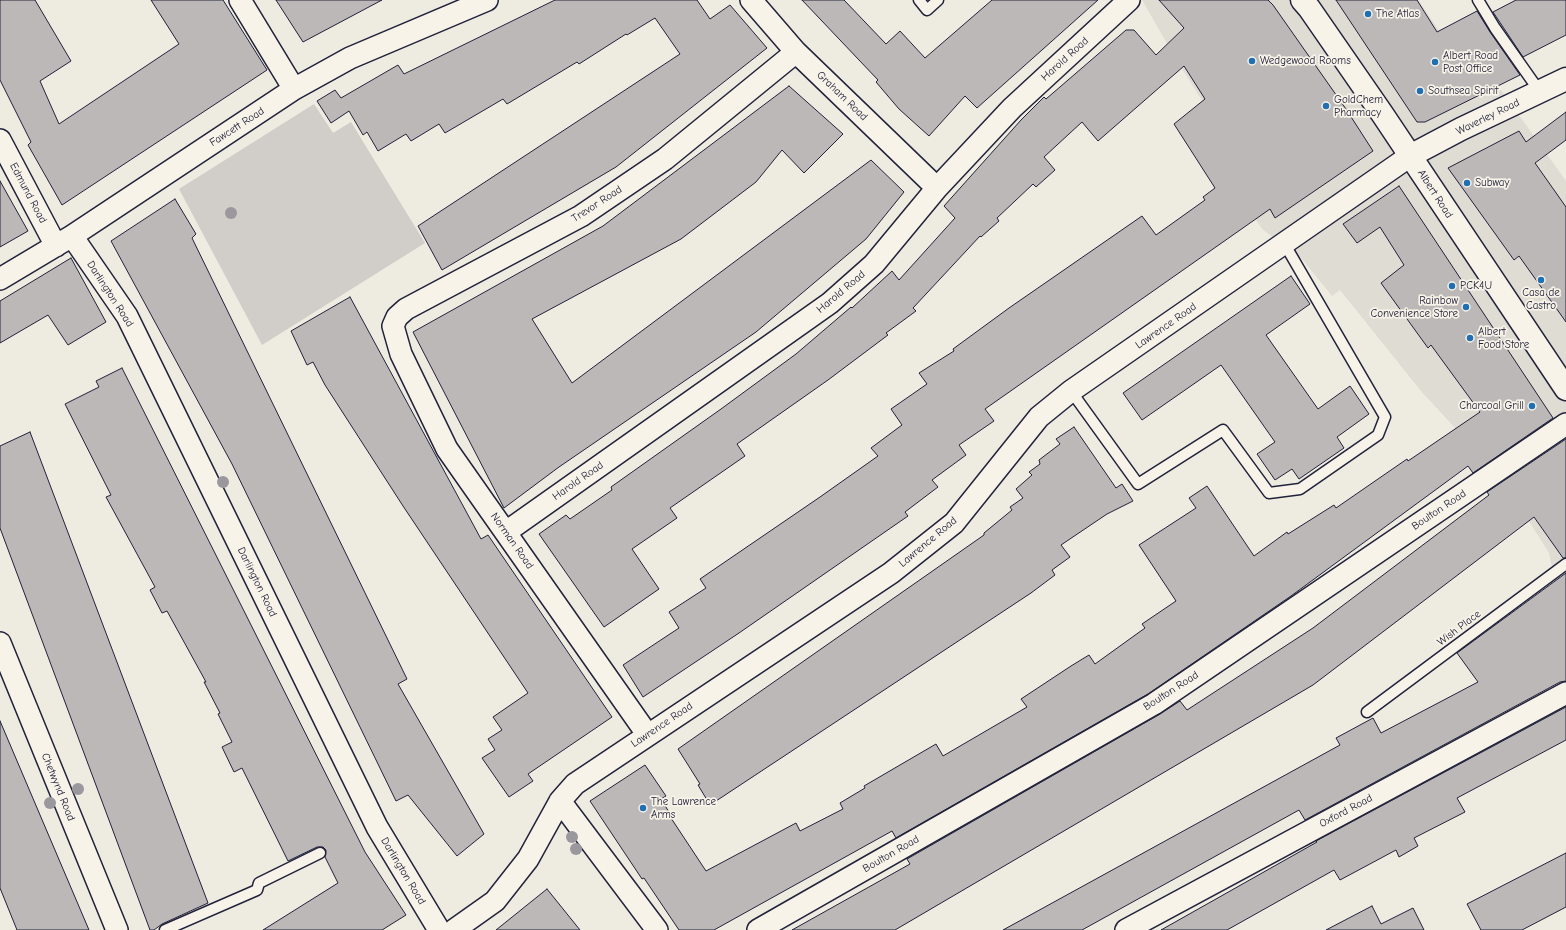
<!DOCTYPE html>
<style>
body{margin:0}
canvas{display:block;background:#eeebe1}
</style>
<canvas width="1566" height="930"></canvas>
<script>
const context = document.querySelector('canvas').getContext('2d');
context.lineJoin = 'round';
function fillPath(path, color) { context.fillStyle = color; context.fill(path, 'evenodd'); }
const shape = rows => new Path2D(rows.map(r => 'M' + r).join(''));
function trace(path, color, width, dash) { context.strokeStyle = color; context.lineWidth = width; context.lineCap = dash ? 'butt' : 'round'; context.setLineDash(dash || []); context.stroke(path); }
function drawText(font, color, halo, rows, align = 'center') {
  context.font = font + ' "Comic Neue",sans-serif'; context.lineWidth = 3.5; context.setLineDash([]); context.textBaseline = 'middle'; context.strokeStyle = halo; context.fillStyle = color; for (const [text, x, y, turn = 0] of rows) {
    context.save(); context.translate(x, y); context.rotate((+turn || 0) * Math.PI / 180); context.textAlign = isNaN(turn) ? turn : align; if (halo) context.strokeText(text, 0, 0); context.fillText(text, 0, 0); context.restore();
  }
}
fillPath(shape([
 [1142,0,1418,0,1483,94,1501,90,1566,181,1566,601,1555,581,1549,553,1503,480,1421,391,1340,290,1332,296,1302,259,1262,229,1232,183,1247,172,1176,59]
]), '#dfdcd4');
fillPath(shape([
 [314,104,333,133,351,122,425,243,262,345,179,189]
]), '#d1cdc9');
const building = shape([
 [0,0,35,0,71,61,40,81,59,124,179,44,151,0,223,0,267,70,62,205,28,145,31,142,0,80,0,0],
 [276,0,382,0,303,42,276,0],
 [555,0,697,0,710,19,730,5,767,48,616,167,442,270,418,226,680,54,655,18,627,35,626,34,579,64,577,62,507,104,503,99,445,133,439,124,411,141,406,134,378,151,367,132,363,135,349,111,331,123,317,101,335,90,341,98,398,65,404,74,555,0],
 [802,0,844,0,886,44,900,31,925,58,992,0,1098,0,977,108,965,96,929,136,899,109,876,82,878,80,802,0],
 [1159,0,1268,0,1273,5,1346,109,1373,151,1275,218,1270,209,985,409,994,421,959,445,966,455,932,480,938,487,905,512,908,516,739,633,643,697,623,665,679,628,669,612,706,588,700,579,820,497,878,456,871,448,902,425,891,409,927,384,919,373,954,351,953,349,1009,308,1142,216,1156,235,1205,200,1203,197,1215,188,1174,124,1205,99,1184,66,1098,141,1082,122,1044,157,1055,170,1036,187,1033,184,997,218,999,221,981,237,980,236,913,308,916,311,886,333,888,335,828,380,737,444,745,456,670,508,677,518,632,549,659,589,604,627,539,534,566,515,570,519,612,490,611,487,721,409,796,354,851,307,852,308,892,271,899,280,955,218,944,206,1021,120,1044,97,1046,99,1126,30,1134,30,1156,55,1184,28,1159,0],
 [1336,0,1417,0,1437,32,1477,11,1490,32,1520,75,1425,122,1417,122,1336,0],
 [1516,0,1566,0,1566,35,1523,57,1493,12,1516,0],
 [789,86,843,134,804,173,782,150,756,182,681,239,532,319,572,383,871,160,904,192,866,239,756,332,559,467,504,508,413,332,603,226,789,86],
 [1566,112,1566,140,1535,163,1566,207,1566,322,1519,256,1514,260,1448,168,1519,131,1526,142,1566,112],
 [0,181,28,231,0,247,0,181],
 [1399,186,1553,418,1473,473,1468,466,1291,596,1148,694,896,838,892,831,714,930,679,930,644,878,642,879,590,801,645,765,666,796,661,799,672,817,671,818,706,871,796,823,800,831,843,809,840,803,865,788,864,786,936,744,943,756,1027,707,1021,699,1071,666,1089,655,1095,664,1145,628,1142,624,1176,601,1139,545,1196,508,1189,498,1207,486,1254,556,1287,532,1288,534,1334,505,1336,508,1407,459,1408,461,1480,412,1431,345,1428,348,1381,283,1404,265,1380,227,1357,243,1343,224,1399,186],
 [175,199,196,234,192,238,407,679,398,684,484,834,457,856,408,795,396,801,232,464,111,241,175,199],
 [71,258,106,322,68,345,48,315,0,343,0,301,71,258],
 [1291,276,1310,304,1266,335,1318,409,1350,386,1369,414,1337,437,1344,448,1299,479,1292,469,1275,480,1257,454,1275,442,1221,365,1142,420,1123,393,1291,276],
 [350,297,481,539,488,535,612,717,528,774,533,781,509,797,482,758,495,750,488,739,502,730,493,717,528,693,403,506,325,385,313,362,307,365,291,331,350,297],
 [122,368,365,852,406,915,382,930,263,930,338,883,325,857,326,850,323,847,317,847,288,861,242,768,234,772,222,747,232,742,218,714,220,713,204,682,206,682,167,611,162,613,150,590,155,587,106,497,111,495,65,404,99,387,96,381,122,368],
 [1074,427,1116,488,1122,484,1133,501,1107,514,1061,545,1070,557,1052,570,1055,575,1031,593,710,805,698,785,700,784,678,749,984,535,984,533,1012,510,1010,507,1023,498,1016,489,1032,475,1029,472,1040,464,1039,460,1060,444,1056,439,1074,427],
 [30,432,208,903,162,924,154,930,150,930,0,528,0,446,30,432],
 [1566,439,1566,558,1563,558,1534,517,1313,685,895,930,792,930,910,864,907,859,1160,714,1180,701,1187,710,1313,628,1489,495,1487,492,1566,439],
 [1566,573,1566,681,1560,682,1305,820,1299,810,1082,930,1003,930,1340,745,1336,738,1373,718,1381,733,1478,682,1457,653,1566,573],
 [1566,707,1566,740,1457,798,1465,812,1414,838,1418,846,1399,857,1396,850,1340,880,1334,870,1227,930,1161,930,1317,842,1316,841,1566,707],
 [0,721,89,930,17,930,0,888,0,721],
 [1566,853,1566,907,1522,930,1481,930,1467,904,1566,853],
 [547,889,580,930,496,930,547,889],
 [1372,906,1381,924,1413,908,1424,930,1326,930,1372,906]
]);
fillPath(building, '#bbb8b7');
trace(building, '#22223b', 1);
const service = shape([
 [919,0,927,10,938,0],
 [1478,0,1495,28,1540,92],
 [1071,391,1138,484,1223,430,1269,493,1300,489,1378,435,1385,417,1284,243],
 [1367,712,1566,564],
 [165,930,257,890,259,883,320,853]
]);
const minor = shape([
 [240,0,294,89],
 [751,0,796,52,937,188],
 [0,140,56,246],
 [72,236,127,316,377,827,439,930],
 [0,279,72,236,294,89,350,58,487,0],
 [506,532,830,303,874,264,937,188,1012,108,1129,0],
 [0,643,117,930],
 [647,734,447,449,401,354,393,326,397,317,406,309,581,216,665,159,796,52],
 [560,801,657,930],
 [454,930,495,901,528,859,560,801,575,784,891,573,954,523,1039,417,1071,391,1410,156],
 [758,930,1154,704,1566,424],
 [1126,930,1566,693]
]);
const secondary = shape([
 [1302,0,1309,8,1383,115,1566,389],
 [1410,156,1461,129,1566,79]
]);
trace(service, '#22223b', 13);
trace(minor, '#22223b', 24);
trace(secondary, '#22223b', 25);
trace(service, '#f7f3e8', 10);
trace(minor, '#f7f3e8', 21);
trace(secondary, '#f7f3e8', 22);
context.fillStyle = '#9b989d';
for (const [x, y] of [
 [231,213],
 [223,482],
 [78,789],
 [50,803],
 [572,837],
 [576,849]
]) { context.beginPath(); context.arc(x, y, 6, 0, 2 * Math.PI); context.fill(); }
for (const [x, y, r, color] of [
 [1368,14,4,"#1f6fb2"],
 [1252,61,4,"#1f6fb2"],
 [1435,62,4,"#1f6fb2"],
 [1420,91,4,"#1f6fb2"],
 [1326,106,4,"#1f6fb2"],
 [1467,183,4,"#1f6fb2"],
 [1541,280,4,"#1f6fb2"],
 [1452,286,4,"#1f6fb2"],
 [1466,307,4,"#1f6fb2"],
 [1470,338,4,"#1f6fb2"],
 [1532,406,4,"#1f6fb2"],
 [643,808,4,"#1f6fb2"]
]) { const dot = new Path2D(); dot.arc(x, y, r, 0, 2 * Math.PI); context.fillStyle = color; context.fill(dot); trace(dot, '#f7f3e8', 1.5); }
drawText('11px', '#22223b', '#f7f3e8', [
 ["The Atlas",1376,14],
 ["Albert Road",1443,56],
 ["Post Office",1443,69],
 ["Wedgewood Rooms",1260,61],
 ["Southsea Spirit",1428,91],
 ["GoldChem",1334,100],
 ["Pharmacy",1334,113],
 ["Subway",1475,183],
 ["PCK4U",1460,286],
 ["Casa de",1541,293,"center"],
 ["Castro",1541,306,"center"],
 ["Rainbow",1458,301,"right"],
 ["Convenience Store",1458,314,"right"],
 ["Albert",1478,332],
 ["Food Store",1478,345],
 ["Charcoal Grill",1524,406,"right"],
 ["The Lawrence",651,802],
 ["Arms",651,815]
], 'left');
drawText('11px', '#22223b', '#f7f3e8', [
 ["Harold Road",1065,59,-42],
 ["Graham Road",842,96,44],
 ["Waverley Road",1488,117,-26],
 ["Fawcett Road",237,127,-33],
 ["Edmund Road",28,193,62],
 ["Albert Road",1435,194,57],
 ["Trevor Road",597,204,-33],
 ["Harold Road",841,292,-40],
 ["Darlington Road",110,294,57],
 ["Lawrence Road",1166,326,-35],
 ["Harold Road",578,481,-35],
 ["Boulton Road",1439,510,-34],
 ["Norman Road",512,541,55],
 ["Lawrence Road",928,542,-40],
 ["Darlington Road",257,582,64],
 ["Wish Place",1459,628,-37],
 ["Boulton Road",1171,691,-33],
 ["Lawrence Road",662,725,-34],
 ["Chetwynd Road",58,787,68],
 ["Oxford Road",1346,811,-28],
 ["Boulton Road",891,854,-30],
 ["Darlington Road",403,871,59]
]);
</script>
